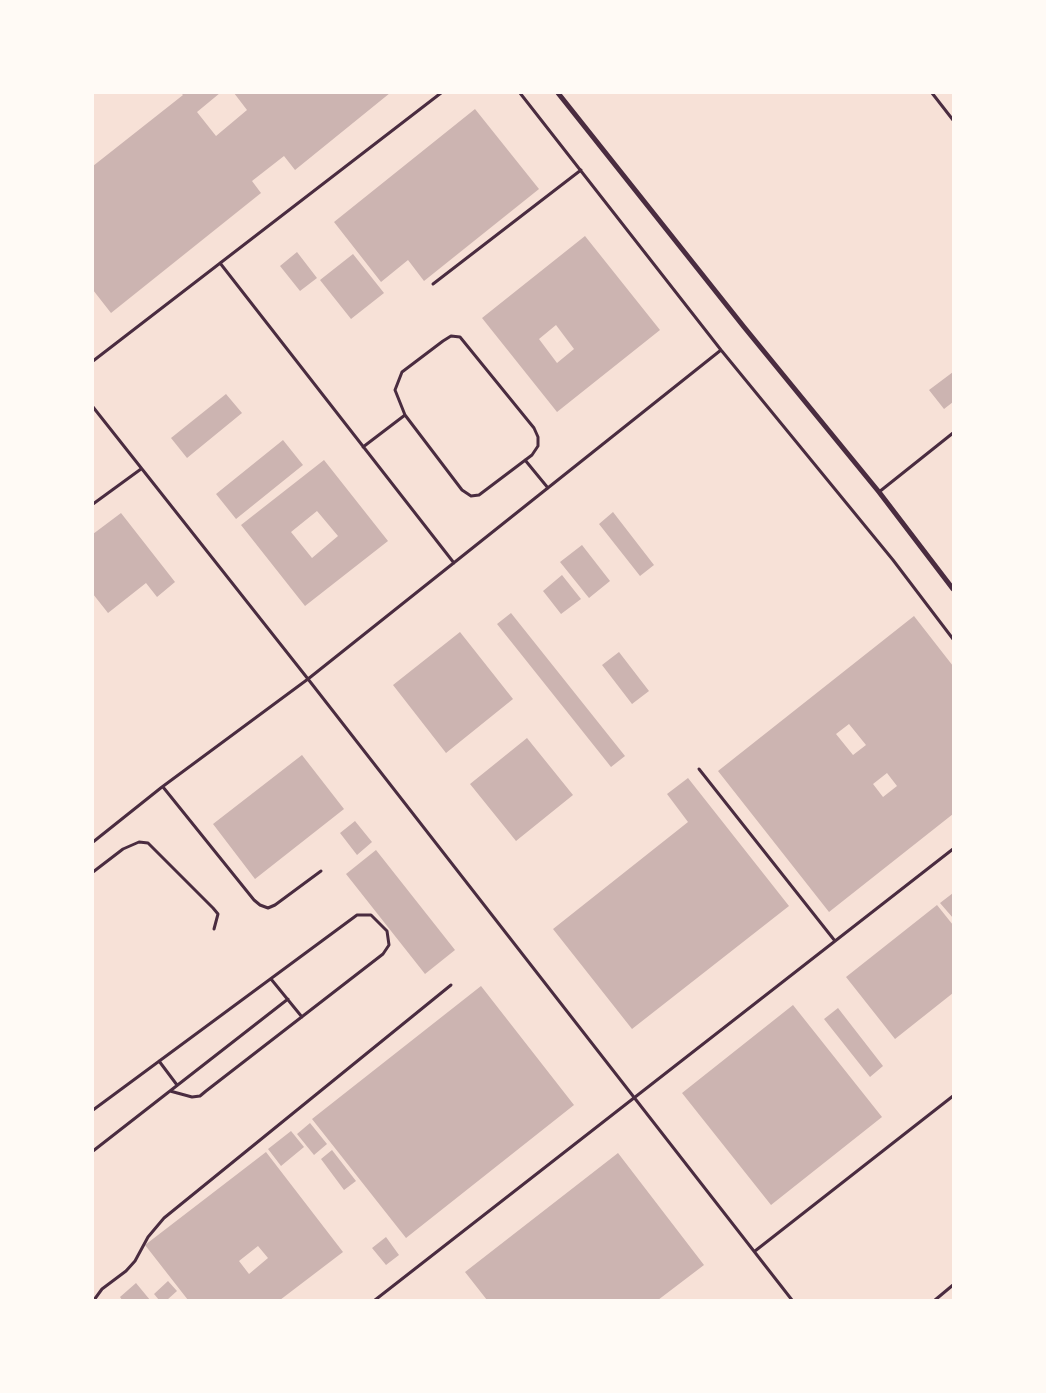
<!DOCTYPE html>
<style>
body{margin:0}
#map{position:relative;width:1046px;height:1393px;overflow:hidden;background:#f7e1d7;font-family:"Asap Condensed",sans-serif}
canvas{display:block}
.frame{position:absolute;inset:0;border:94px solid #fffaf5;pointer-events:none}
</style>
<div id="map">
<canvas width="1046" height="1393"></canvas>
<div class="frame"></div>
</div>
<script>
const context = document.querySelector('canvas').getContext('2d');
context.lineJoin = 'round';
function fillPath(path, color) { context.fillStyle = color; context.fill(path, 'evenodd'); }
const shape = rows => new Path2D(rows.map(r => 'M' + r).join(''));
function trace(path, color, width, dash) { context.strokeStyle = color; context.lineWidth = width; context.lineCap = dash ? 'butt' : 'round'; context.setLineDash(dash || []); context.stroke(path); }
fillPath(shape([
 [181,93,220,93,197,112,216,136,247,110,234,93,390,93,295,170,284,156,252,181,261,193,111,313,93,290,93,166,183,95],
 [475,109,539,189,424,281,408,260,381,282,334,222],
 [585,236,660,330,557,412,482,318],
 [556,325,574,349,557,363,539,339],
 [297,252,317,278,300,291,280,266],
 [353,254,384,293,351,319,320,280],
 [953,372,953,402,944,409,929,390],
 [226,394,242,413,187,458,171,438],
 [283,440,303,465,236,519,216,494],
 [324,460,388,541,305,606,241,525],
 [317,511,338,536,312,558,291,532],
 [613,512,654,565,640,576,599,524],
 [121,513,175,582,157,597,146,583,108,613,93,594,93,534],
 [582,545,610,581,589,598,560,562],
 [562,575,581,599,561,614,543,591],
 [511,613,625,756,611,767,497,624],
 [914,616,953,666,953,814,829,912,718,771],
 [849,724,866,745,853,755,836,734],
 [887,773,897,786,883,797,873,784],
 [460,632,513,699,446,753,393,685],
 [619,652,649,691,632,704,602,665],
 [527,738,573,795,516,841,470,784],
 [302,755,344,809,255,879,213,824],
 [688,778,789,906,632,1029,553,929,688,822,667,794],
 [355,821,372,842,357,855,340,833],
 [376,850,455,950,425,974,346,874],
 [953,893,953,918,940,903],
 [937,905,953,925,953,993,895,1039,846,977],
 [481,986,574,1105,406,1238,312,1119],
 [793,1005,882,1117,771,1205,682,1093],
 [838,1008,883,1066,870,1077,824,1019],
 [310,1123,327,1144,314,1155,297,1134],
 [291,1131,304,1147,281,1166,268,1149],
 [332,1150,356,1181,344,1190,321,1159],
 [266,1152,343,1252,280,1300,188,1300,145,1245],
 [258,1246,268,1258,249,1274,239,1261],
 [618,1153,704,1265,658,1300,487,1300,465,1272],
 [386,1237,399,1255,386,1265,372,1248],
 [168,1281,177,1291,167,1300,159,1300,154,1294],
 [136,1283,150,1300,122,1300,120,1297]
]), '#ccb4b1');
trace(shape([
 [520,93,721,350,893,560,953,639],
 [932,93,953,120],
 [220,263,454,563],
 [433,284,581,170],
 [93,361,441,93],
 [93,407,308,679,792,1300],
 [363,447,405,415,462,490,471,496,479,495,532,455,538,446,538,437,534,428,460,337,451,336,443,341,402,372,395,390,405,415],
 [525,460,548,488],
 [879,492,953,433],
 [93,504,141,469],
 [699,769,835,941],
 [163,787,254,900,260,905,268,908,275,905,321,871],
 [93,842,162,787,308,679,721,350],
 [93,872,123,849,139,842,148,843,213,908,218,914,214,929],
 [271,979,302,1017],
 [159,1061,177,1085],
 [93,1110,357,915,371,915,387,931,389,945,383,954,206,1091,200,1096,192,1097,170,1091],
 [93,1151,288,999],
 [755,1251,953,1096],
 [94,1300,102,1289,126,1271,135,1261,148,1237,164,1218,451,985],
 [375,1300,953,849],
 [935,1300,953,1285]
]), '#4a2c40', 3);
trace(shape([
 [558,93,744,327,879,492,953,589]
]), '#4a2c40', 5);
</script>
